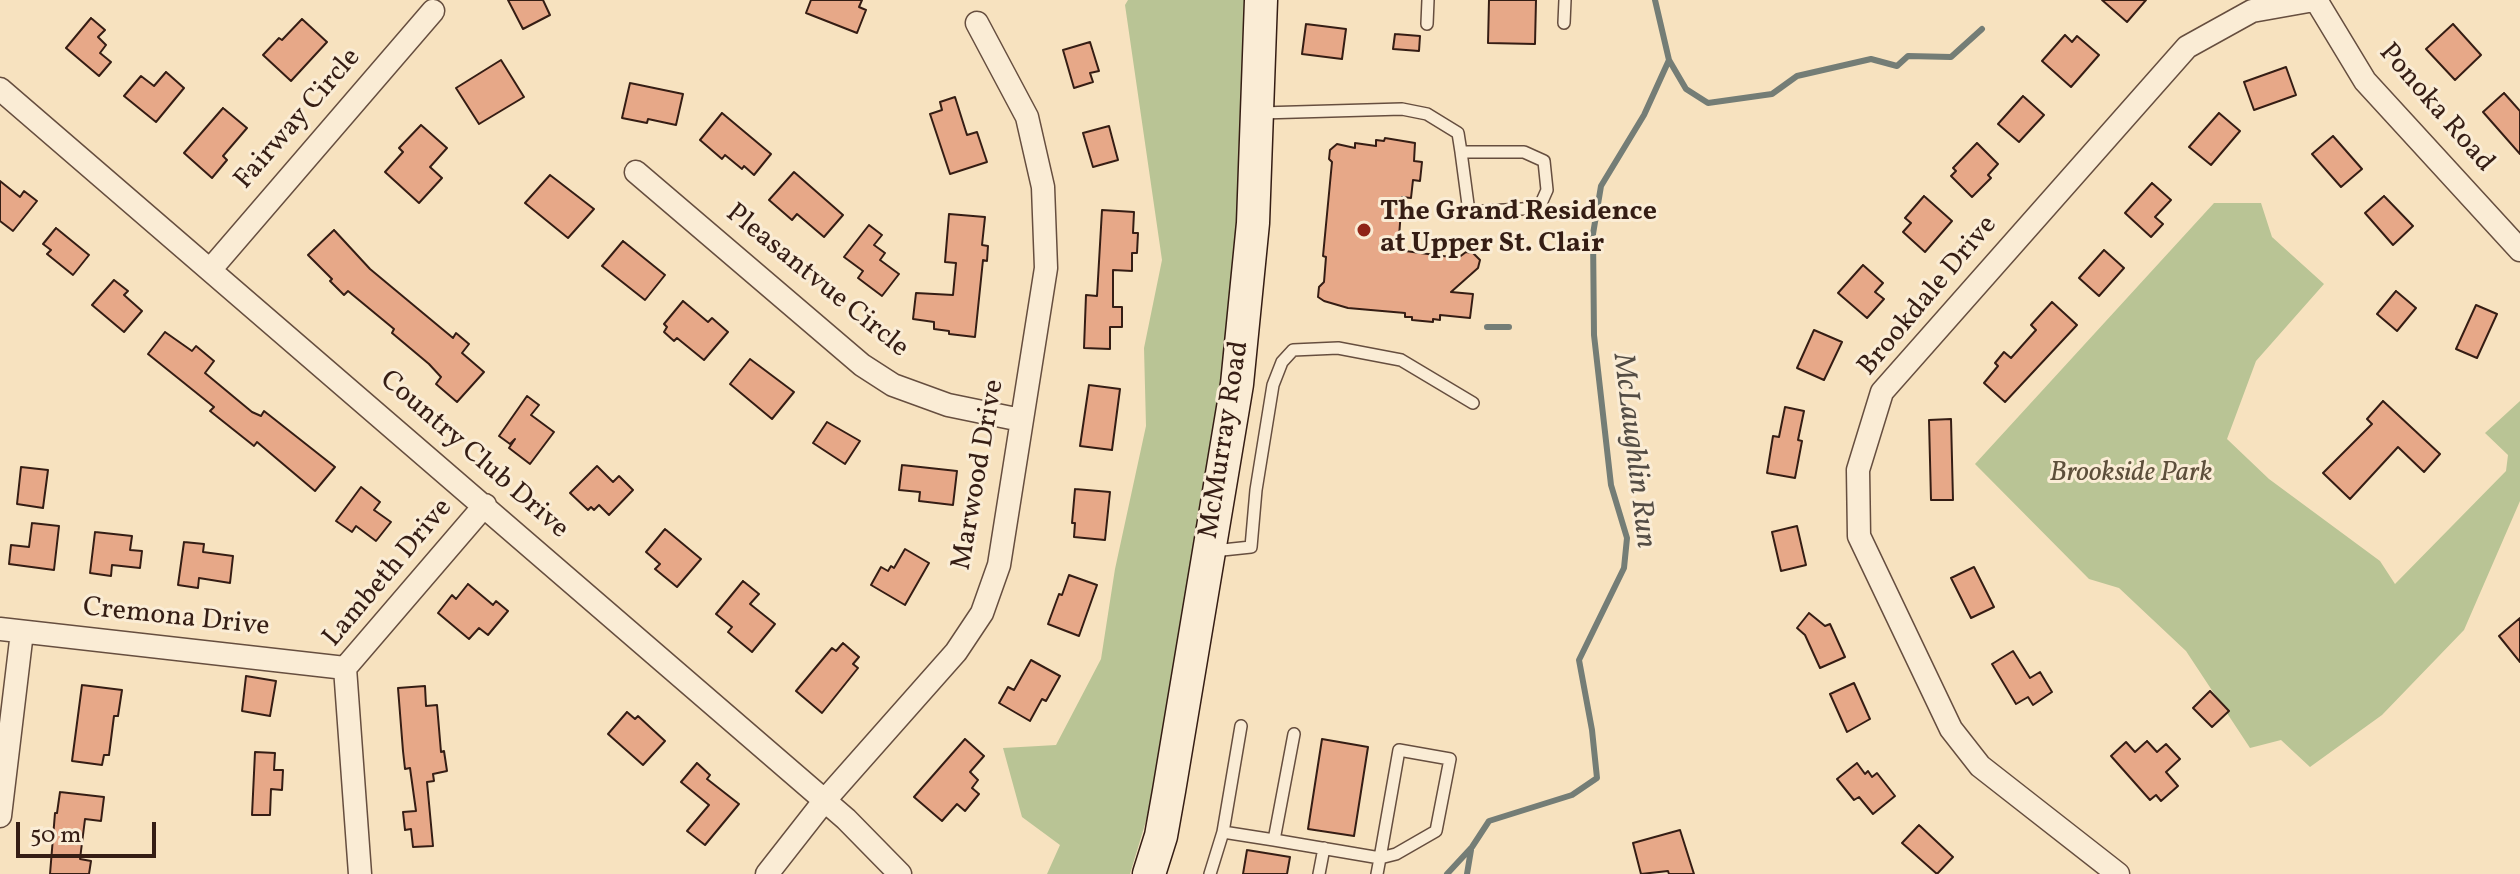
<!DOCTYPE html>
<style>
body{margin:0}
#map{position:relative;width:2520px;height:874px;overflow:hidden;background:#f7e2bf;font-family:Vollkorn,serif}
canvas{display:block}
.scale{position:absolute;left:16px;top:822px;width:140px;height:36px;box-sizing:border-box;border:4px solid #351d14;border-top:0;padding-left:10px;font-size:24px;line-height:28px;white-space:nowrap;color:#351d14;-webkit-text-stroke:6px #faecd5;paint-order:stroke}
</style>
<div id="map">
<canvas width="2520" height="874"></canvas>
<div class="scale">50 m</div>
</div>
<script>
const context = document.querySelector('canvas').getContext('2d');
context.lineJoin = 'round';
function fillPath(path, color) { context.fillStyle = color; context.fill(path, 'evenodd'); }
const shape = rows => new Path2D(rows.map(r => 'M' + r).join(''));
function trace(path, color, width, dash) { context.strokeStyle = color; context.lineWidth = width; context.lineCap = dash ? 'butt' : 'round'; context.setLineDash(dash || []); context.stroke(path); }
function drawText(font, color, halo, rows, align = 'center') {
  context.font = font + ' Vollkorn,serif'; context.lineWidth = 6; context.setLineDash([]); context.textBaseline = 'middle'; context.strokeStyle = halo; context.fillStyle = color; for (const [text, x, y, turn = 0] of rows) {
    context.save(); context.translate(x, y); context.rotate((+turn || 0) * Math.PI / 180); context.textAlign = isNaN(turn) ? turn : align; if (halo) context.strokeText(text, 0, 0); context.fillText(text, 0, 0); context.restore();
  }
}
fillPath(shape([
 [1128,0,1248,0,1244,183,1220,417,1149,811,1130,874,1047,874,1060,845,1022,817,1003,748,1056,745,1101,659,1115,569,1146,426,1144,348,1162,260,1125,5],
 [2214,203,2261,203,2272,237,2324,284,2256,361,2227,439,2269,479,2380,561,2395,584,2506,471,2508,455,2485,433,2520,401,2520,501,2464,630,2382,715,2310,767,2281,740,2250,748,2186,651,2119,588,2089,579,1975,464]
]), '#b9c495');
trace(shape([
 [1669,60,1686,89,1708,103,1772,94,1797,76,1871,59,1897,66,1908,56,1951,57,1982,29],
 [1487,327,1509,327],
 [1447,874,1472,847,1489,821,1572,795,1597,778,1592,730,1579,660,1624,568,1627,538,1611,485,1594,335,1593,234,1601,186,1644,115,1669,60,1655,0],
 [1467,874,1471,850]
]), '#747d76', 6);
const building = shape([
 [508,0,543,0,550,15,523,29,508,0],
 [811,0,862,0,859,7,866,10,857,33,806,13,811,0],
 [1489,0,1536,0,1535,44,1488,43,1489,0],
 [2102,0,2146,0,2127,22,2102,0],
 [91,18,105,30,98,37,106,45,100,53,111,62,99,76,66,48,91,18],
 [302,19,327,42,291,81,263,55,279,38,282,40,302,19],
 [1306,24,1346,29,1342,59,1302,54,1306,24],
 [2453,24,2481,55,2455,80,2426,49,2453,24],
 [1395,34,1420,36,1419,51,1393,49,1395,34],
 [2065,35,2072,42,2077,36,2099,55,2071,87,2042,61,2065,35],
 [1090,42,1099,71,1090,73,1093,82,1074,88,1063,50,1090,42],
 [501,60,524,97,479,124,456,88,501,60],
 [2286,67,2296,95,2254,110,2244,82,2286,67],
 [166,72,184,88,156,122,124,96,141,76,154,86,166,72],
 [630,83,683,94,676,125,648,119,647,123,622,118,630,83],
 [2504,93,2520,111,2520,154,2483,112,2504,93],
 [2023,96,2044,115,2019,142,1998,124,2023,96],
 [955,97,967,135,977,132,987,162,950,174,930,114,942,110,940,102,955,97],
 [223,108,247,128,223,156,227,160,212,178,184,153,223,108],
 [722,113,771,154,754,175,744,166,742,169,725,155,722,159,700,140,722,113],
 [2219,113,2240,131,2211,165,2189,147,2219,113],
 [421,125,447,148,430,167,442,178,419,203,385,172,403,152,399,148,421,125],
 [1109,126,1118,160,1093,167,1083,133,1109,126],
 [2333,136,2362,169,2341,187,2312,154,2333,136],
 [1385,138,1415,143,1414,161,1422,162,1420,181,1413,180,1411,198,1402,197,1398,250,1458,258,1466,252,1473,253,1480,260,1478,268,1451,292,1473,294,1470,318,1440,315,1440,320,1433,319,1433,322,1412,320,1412,317,1405,317,1405,313,1348,308,1324,301,1318,297,1319,287,1324,282,1326,257,1323,256,1332,162,1329,159,1330,150,1337,144,1355,148,1355,143,1376,146,1376,140,1384,141,1385,138],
 [1977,143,1998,164,1988,175,1991,178,1972,197,1951,176,1956,171,1953,168,1977,143],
 [794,172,843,215,824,237,797,214,792,220,769,200,794,172],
 [550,175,594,209,568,238,525,203,550,175],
 [0,181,20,197,24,191,37,201,13,231,0,221,0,181],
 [2152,183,2171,200,2155,217,2163,224,2151,237,2125,213,2152,183],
 [1924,196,1952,221,1925,252,1903,232,1911,223,1905,218,1924,196],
 [2384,196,2413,226,2393,245,2365,213,2384,196],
 [1102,210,1134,212,1133,233,1138,233,1137,253,1132,253,1132,271,1113,270,1113,307,1122,307,1122,327,1110,327,1110,349,1084,348,1086,295,1097,296,1102,210],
 [949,214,985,217,982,245,988,246,987,261,983,260,975,337,949,334,949,331,934,329,934,322,913,319,916,293,953,295,956,263,945,262,949,214],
 [869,225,882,235,874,245,885,253,880,260,899,274,882,296,858,278,863,271,844,257,869,225],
 [56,228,89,255,73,275,47,254,51,250,43,244,56,228],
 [334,230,370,269,453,338,456,333,469,344,462,353,484,372,457,402,436,384,441,377,429,364,392,333,394,329,348,291,344,295,330,281,332,279,308,255,334,230],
 [623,241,665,275,645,300,602,266,623,241],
 [2104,250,2124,268,2099,296,2079,278,2104,250],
 [1863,265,1883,283,1875,292,1884,299,1867,318,1838,293,1863,265],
 [114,280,128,291,124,295,142,311,124,332,92,305,114,280],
 [2396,291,2416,308,2397,331,2377,314,2396,291],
 [683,301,708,322,712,318,728,332,704,360,677,338,674,341,664,332,667,327,664,324,683,301],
 [2052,302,2077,325,2005,402,1984,383,1998,366,1995,363,2004,352,2011,358,2036,330,2031,325,2052,302],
 [2476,305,2497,314,2477,358,2456,349,2476,305],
 [1814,330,1842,342,1824,380,1797,368,1814,330],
 [165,332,192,351,196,346,214,361,205,373,252,412,261,416,264,411,335,467,315,491,257,442,254,446,210,411,214,407,148,354,165,332],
 [750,359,794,392,772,419,730,384,750,359],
 [1089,385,1120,389,1112,450,1080,446,1089,385],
 [527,396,539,405,531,415,554,432,530,464,509,448,515,439,510,444,499,436,527,396],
 [2383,401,2440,454,2424,472,2398,447,2350,499,2323,473,2372,424,2367,419,2383,401],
 [1785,407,1804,411,1798,440,1802,441,1795,478,1767,473,1773,436,1779,437,1785,407],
 [1951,419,1953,500,1931,500,1929,420,1951,419],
 [827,422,860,441,845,464,813,443,827,422],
 [902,465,957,471,953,505,919,501,920,492,899,490,902,465],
 [597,466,613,482,619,476,633,490,609,515,599,505,594,510,591,507,588,510,570,493,597,466],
 [21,467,48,470,43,508,17,504,21,467],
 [361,487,380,502,374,510,391,522,376,541,356,526,352,532,336,521,361,487],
 [1075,489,1110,492,1105,540,1074,537,1075,523,1072,523,1075,489],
 [32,523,59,526,54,570,9,564,11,545,29,547,32,523],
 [1797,526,1806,565,1781,571,1772,532,1797,526],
 [665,529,701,559,677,587,655,569,660,564,646,552,665,529],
 [95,532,132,536,130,550,142,551,140,568,112,565,111,576,90,573,95,532],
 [184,542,204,544,203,552,233,556,230,583,199,578,198,588,178,585,184,542],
 [905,549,929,563,905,605,871,585,881,567,888,571,891,566,894,568,905,549],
 [1974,567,1994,607,1971,618,1951,578,1974,567],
 [1069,575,1097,585,1079,636,1048,624,1059,594,1062,595,1069,575],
 [743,581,759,594,750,604,775,624,752,652,728,632,732,627,716,614,743,581],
 [468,584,493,605,496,601,508,611,488,635,479,628,469,639,438,613,452,595,456,599,468,584],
 [1809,613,1825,626,1830,624,1845,657,1820,668,1805,635,1797,628,1809,613],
 [2520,618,2520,662,2499,636,2520,618],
 [843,643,859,657,853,664,858,668,822,713,796,691,832,648,836,651,843,643],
 [2013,651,2030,678,2040,672,2052,692,2033,705,2028,697,2016,704,1992,664,2013,651],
 [1031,660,1060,676,1046,701,1042,699,1030,721,999,703,1008,687,1014,690,1031,660],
 [246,676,276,681,270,716,242,711,246,676],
 [1854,683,1870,719,1847,732,1830,694,1854,683],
 [82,685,122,690,118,716,114,716,109,755,104,755,102,765,72,761,82,685],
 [425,686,426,706,437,705,441,752,444,751,447,771,433,774,434,781,427,782,433,846,413,847,411,829,405,830,403,812,416,811,410,768,405,769,403,751,398,688,425,686],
 [2210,691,2229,711,2212,727,2193,708,2210,691],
 [627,712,635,719,638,716,665,741,643,765,608,734,627,712],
 [965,739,984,756,970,772,978,780,972,788,979,794,965,811,957,804,942,821,914,797,965,739],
 [1322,739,1368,747,1354,836,1308,829,1322,739],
 [2147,741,2157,752,2166,744,2180,759,2166,772,2178,786,2161,801,2156,795,2150,800,2111,756,2126,742,2135,752,2147,741],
 [255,752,275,753,274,770,283,770,282,790,271,789,270,815,252,815,255,752],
 [697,763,710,775,707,779,739,804,705,845,687,831,709,805,681,782,697,763],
 [1857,763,1865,774,1868,771,1872,777,1877,773,1895,796,1873,814,1859,797,1854,800,1837,779,1857,763],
 [60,792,104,797,101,821,85,819,80,859,91,861,89,874,50,874,55,813,57,813,60,792],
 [1919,825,1953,857,1937,874,1902,843,1919,825],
 [1680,830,1694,874,1669,874,1668,871,1641,874,1633,843,1680,830],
 [1247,850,1290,857,1287,874,1243,874,1247,850]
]);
fillPath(building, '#e7a888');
trace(building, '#351d14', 2);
const lane = shape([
 [1564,23,1565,0],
 [1427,24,1428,0],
 [1261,113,1402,109,1427,114,1458,133,1461,152,1469,212,1539,208,1547,190,1544,161,1524,152,1461,152],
 [1213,551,1251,547,1256,490,1273,385,1282,362,1293,350,1338,348,1401,360,1473,403],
 [1223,832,1274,840,1294,734],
 [1274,840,1380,858,1399,750,1450,759,1436,831,1396,854,1380,858,1377,874],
 [1210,874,1223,832,1241,726],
 [1319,874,1324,848]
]);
const street = shape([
 [2316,0,2365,81,2520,250],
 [0,89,846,819,900,874],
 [636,172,862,365,893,385,948,405,1021,420],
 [210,270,433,11],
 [0,629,345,668],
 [0,816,22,632],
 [360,874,345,668,485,505],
 [767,874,825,800,956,652,982,613,999,565,1046,268,1043,187,1027,117,977,23],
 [2118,874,1980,766,1951,729,1859,536,1858,470,1882,392,2187,47,2252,11,2314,0]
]);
const secondary = shape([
 [1149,874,1161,836,1169,791,1237,384,1253,223,1261,0]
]);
trace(lane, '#664e3f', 14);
trace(street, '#664e3f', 25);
trace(secondary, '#351d14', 35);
trace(lane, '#faecd5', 11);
trace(street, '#faecd5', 22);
trace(secondary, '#faecd5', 32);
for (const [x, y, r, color] of [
 [1364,230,8,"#8f2418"]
]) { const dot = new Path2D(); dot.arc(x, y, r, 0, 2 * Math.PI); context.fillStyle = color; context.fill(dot); trace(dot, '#faecd5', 3); }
drawText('28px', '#351d14', '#faecd5', [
 ["Ponoka Road",2435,109,49],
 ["Fairway Circle",299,120,-49],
 ["Pleasantvue Circle",816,282,39],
 ["Brookdale Drive",1929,297,-50],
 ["McMurray Road",1226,440,-81],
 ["Country Club Drive",473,456,41],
 ["Marwood Drive",980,475,-80],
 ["Lambeth Drive",389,574,-50],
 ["Cremona Drive",176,619,6]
]);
drawText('bold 28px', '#351d14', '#faecd5', [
 ["The Grand Residence",1380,214],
 ["at Upper St. Clair",1380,246]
], 'left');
drawText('italic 28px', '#5d4f3b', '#faecd5', [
 ["Brookside Park",2131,475]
]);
drawText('italic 30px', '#544d45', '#faecd5', [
 ["McLaughlin Run",1632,451,83]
]);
</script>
